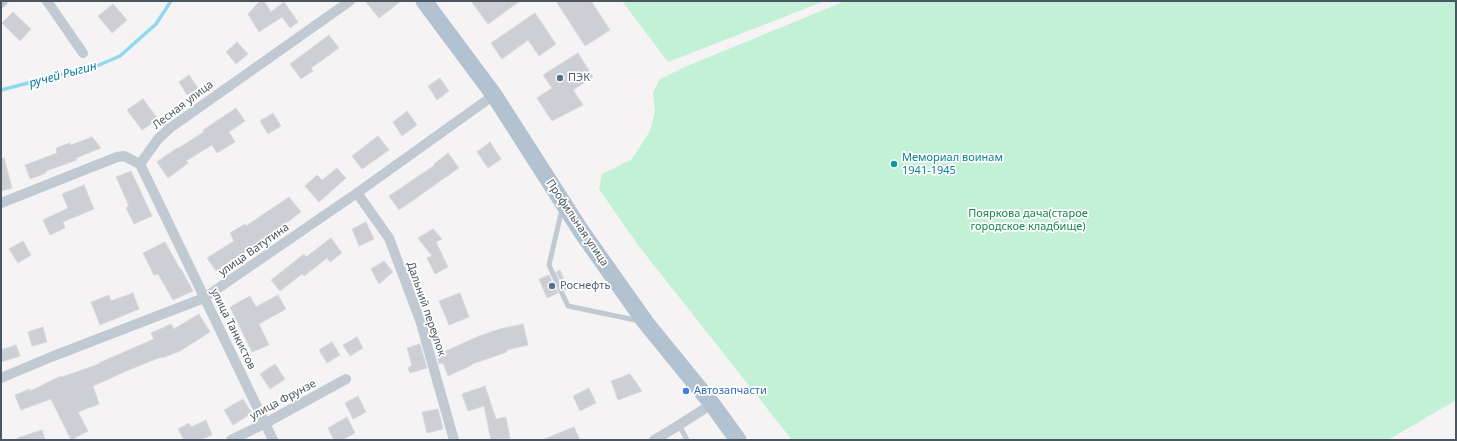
<!DOCTYPE html>
<meta charset="utf-8">
<style>
body{margin:0}
#map{position:relative;width:1457px;height:441px;overflow:hidden;background:#f5f3f3;font-family:"Noto Sans",sans-serif}
canvas{display:block}
.frame{position:absolute;inset:0;border:2px solid #4a5661;pointer-events:none}
</style>
<div id="map">
<canvas width="1457" height="441"></canvas>
<div class="frame"></div>
</div>
<script>
const context = document.querySelector('canvas').getContext('2d');
context.lineJoin = 'round';
function fillPath(path, color) { context.fillStyle = color; context.fill(path, 'evenodd'); }
const shape = rows => new Path2D(rows.map(r => 'M' + r).join(''));
function trace(path, color, width, dash) { context.strokeStyle = color; context.lineWidth = width; context.lineCap = dash ? 'butt' : 'round'; context.setLineDash(dash || []); context.stroke(path); }
function drawText(font, color, halo, rows, align = 'center') {
  context.font = font + ' "Noto Sans",sans-serif'; context.lineWidth = 3.5; context.setLineDash([]); context.textBaseline = 'middle'; context.strokeStyle = halo; context.fillStyle = color; for (const [text, x, y, turn = 0] of rows) {
    context.save(); context.translate(x, y); context.rotate((+turn || 0) * Math.PI / 180); context.textAlign = isNaN(turn) ? turn : align; if (halo) context.strokeText(text, 0, 0); context.fillText(text, 0, 0); context.restore();
  }
}
fillPath(shape([
 [622,1,825,1,668,62],
 [845,1,1456,1,1456,400,1388,440,792,440,638,245,599,189,602,174,632,159,650,131,655,112,653,93,660,79,685,67]
]), '#c3f1d5');
trace(shape([
 [1,90,75,71,92,68,120,56,156,24,171,1]
]), '#90daee', 3.5);
const building = shape([
 [260,1,264,1,271,12,284,2,298,22,290,28,282,17,259,32,248,14,260,1],
 [365,1,401,1,379,18,365,1],
 [471,1,520,1,488,24,471,1],
 [556,1,591,1,610,30,585,46,556,1],
 [113,4,127,20,112,33,98,16,113,4],
 [13,12,31,29,20,41,2,23,13,12],
 [535,13,556,44,539,56,528,40,502,59,491,43,535,13],
 [329,35,339,48,311,68,313,71,301,79,290,64,329,35],
 [237,42,248,54,236,64,226,52,237,42],
 [578,53,593,77,573,90,583,105,552,121,537,98,552,88,543,75,578,53],
 [189,75,198,88,187,95,179,82,189,75],
 [440,78,449,91,437,100,428,86,440,78],
 [143,99,158,119,142,130,127,110,143,99],
 [236,108,245,121,229,132,235,142,217,153,212,145,186,161,188,163,168,178,157,162,177,148,177,149,204,132,203,130,236,108],
 [407,111,417,125,402,136,393,122,407,111],
 [273,113,281,126,268,134,260,121,273,113],
 [378,136,389,150,362,169,352,156,378,136],
 [92,137,101,148,76,158,77,160,46,171,46,173,30,179,25,165,57,153,56,148,70,143,71,145,92,137],
 [490,142,501,159,488,168,477,152,490,142],
 [448,153,459,168,399,210,389,196,435,165,434,164,448,153],
 [4,158,12,188,1,191,1,159,4,158],
 [337,168,346,178,319,202,305,186,317,175,322,180,337,168],
 [131,171,152,216,134,224,126,208,129,206,116,177,131,171],
 [84,185,94,209,63,222,65,228,50,235,43,220,68,208,62,194,84,185],
 [289,197,301,212,279,228,280,229,216,271,207,258,234,241,230,233,245,224,246,226,289,197],
 [366,222,374,239,359,246,352,229,366,222],
 [433,229,442,239,436,242,448,267,435,274,427,258,432,256,418,238,433,229],
 [331,238,342,253,330,262,327,258,304,276,302,274,280,291,271,280,304,254,306,257,331,238],
 [23,241,31,255,18,263,9,249,23,241],
 [165,242,180,269,181,269,193,291,173,300,158,274,154,275,143,253,165,242],
 [384,261,393,272,379,284,371,269,384,261],
 [560,270,568,289,565,290,556,272,560,270],
 [549,275,558,293,547,298,539,279,549,275],
 [133,293,139,309,100,325,91,302,109,295,111,301,133,293],
 [460,293,469,317,449,325,439,301,460,293],
 [278,295,286,309,259,324,269,345,252,352,230,307,250,296,256,307,278,295],
 [199,314,210,332,180,351,162,358,161,357,131,369,93,386,99,404,78,412,88,431,71,440,51,399,21,410,15,395,30,389,30,391,61,376,62,377,99,364,99,363,154,339,151,333,171,324,174,329,199,314],
 [523,324,528,345,507,350,507,352,472,364,472,365,448,376,443,363,439,364,437,355,479,336,500,329,523,324],
 [43,327,47,342,32,346,28,332,43,327],
 [357,337,363,348,350,356,343,345,357,337],
 [332,342,340,355,327,363,319,350,332,342],
 [420,344,427,368,410,373,408,368,412,365,407,348,420,344],
 [16,345,20,356,1,362,1,350,16,345],
 [275,364,285,379,270,389,260,374,275,364],
 [630,374,642,391,618,400,611,381,630,374],
 [485,386,496,419,506,417,510,438,491,440,484,406,468,411,462,394,485,386],
 [589,388,596,403,580,411,573,396,589,388],
 [358,396,366,412,353,419,345,403,358,396],
 [243,399,252,413,233,425,224,410,243,399],
 [438,409,443,429,427,433,422,412,438,409],
 [347,417,355,433,342,440,334,440,328,428,347,417],
 [206,420,212,435,200,440,184,440,178,429,189,423,191,427,206,420],
 [574,427,580,440,542,440,574,427],
 [42,430,45,440,17,440,17,438,42,430]
]);
fillPath(building, '#cdcfd5');
trace(building, '#d7d9de', 1);
trace(shape([
 [562,209,549,265,568,306,640,321],
 [679,425,687,440]
]), '#c1cad2', 5);
trace(shape([
 [47,1,83,53],
 [1,3,3,1],
 [140,164,273,440],
 [357,193,389,238,420,320,454,440],
 [1,203,117,157,124,156,140,164,158,139,170,128,350,1],
 [1,378,51,357,204,298,357,193,494,95],
 [231,440,264,424,346,379],
 [654,440,671,430,712,404]
]), '#c1cad2', 10);
trace(shape([
 [424,1,494,95,581,231,624,292,646,323,712,404,738,440]
]), '#b3c2d1', 17);
for (const [x, y, r, color] of [
 [560,78,4,"#5c6f8a"],
 [894,164,4,"#0f9aa8"],
 [552,286,4,"#5c6f8a"],
 [686,391,4,"#3f7fe0"]
]) { const dot = new Path2D(); dot.arc(x, y, r, 0, 2 * Math.PI); context.fillStyle = color; context.fill(dot); trace(dot, '#fff', 1.5); }
drawText('11px', '#4e5e75', '#fff', [
 ["ПЭК",568,78],
 ["Роснефть",560,286]
], 'left');
drawText('11px', '#4a5661', '#fff', [
 ["Лесная улица",183,105,-37],
 ["Профильная улица",577,223,56],
 ["улица Ватутина",254,250,-35],
 ["Дальний переулок",426,309,71],
 ["улица Танкистов",233,329,64],
 ["улица Фрунзе",283,400,-28]
]);
drawText('11px', '#0d838f', '#fff', [
 ["Мемориал воинам",902,158],
 ["1941-1945",902,171]
], 'left');
drawText('11px', '#17864f', '#fff', [
 ["Пояркова дача(старое",1028,214],
 ["городское кладбище)",1028,227]
]);
drawText('11px', '#366cbe', '#fff', [
 ["Автозапчасти",694,391]
], 'left');
drawText('italic 12px', '#0c7c9b', '#fff', [
 ["ручей Рыгин",63,75,-15]
]);
</script>
